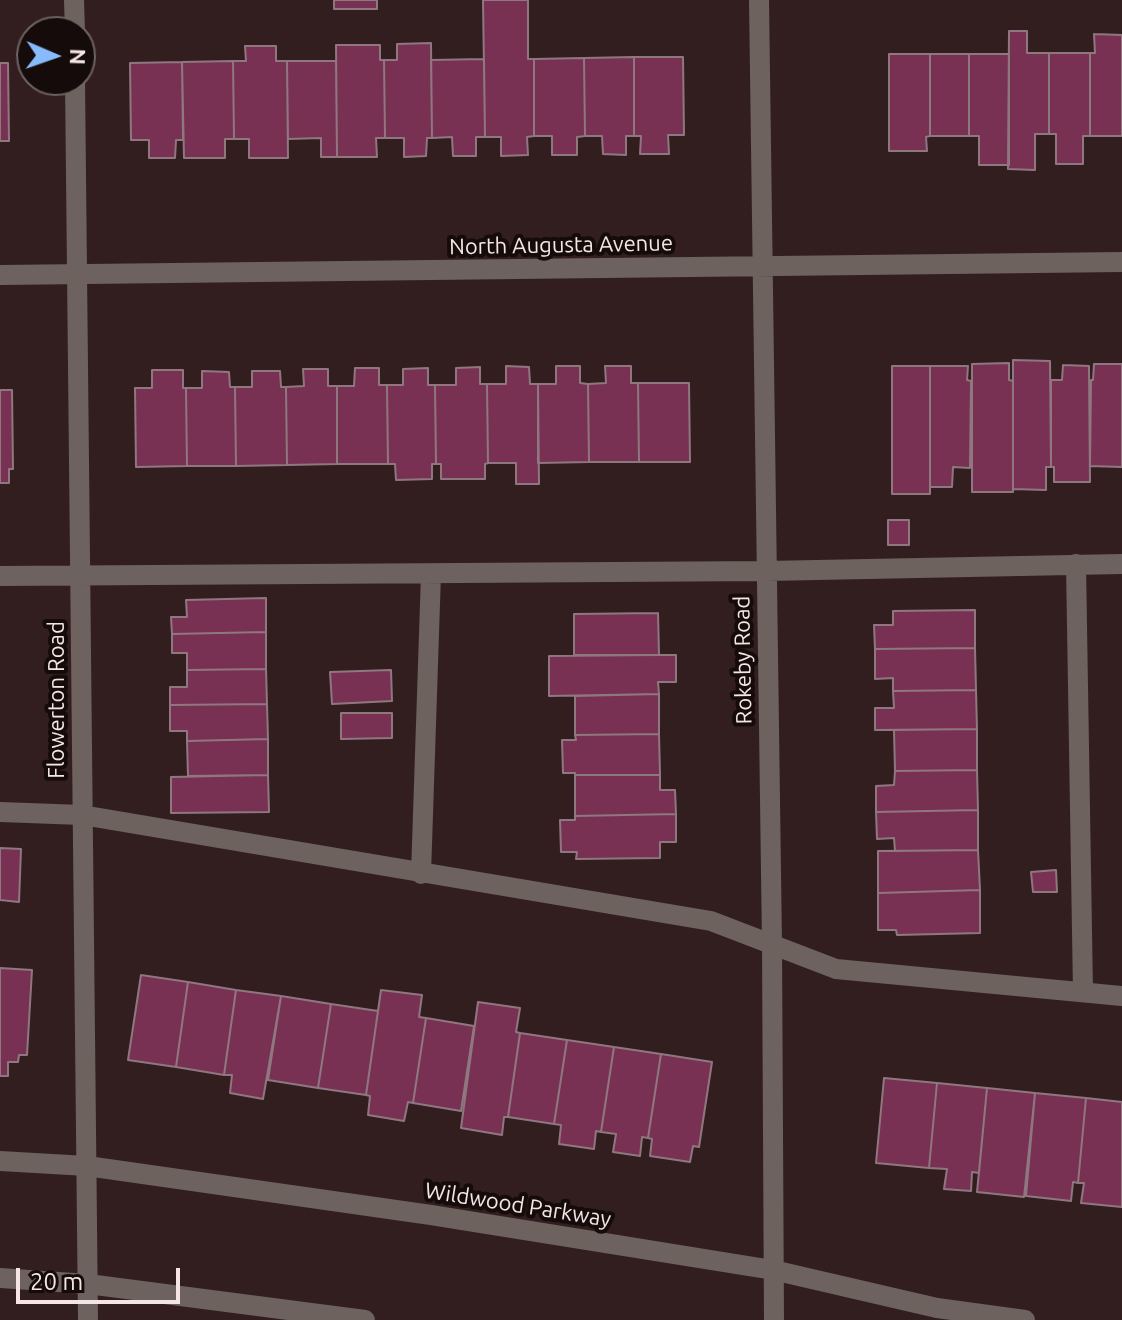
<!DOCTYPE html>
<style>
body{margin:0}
#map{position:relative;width:1122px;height:1320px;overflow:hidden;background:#331e1f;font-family:Ubuntu,sans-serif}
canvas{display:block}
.north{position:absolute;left:16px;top:16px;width:80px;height:80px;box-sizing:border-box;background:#150b0b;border:2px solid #6f6262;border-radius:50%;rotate:92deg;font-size:22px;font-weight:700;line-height:32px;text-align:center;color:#f5e5e5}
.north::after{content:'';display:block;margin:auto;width:28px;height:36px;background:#87bbfb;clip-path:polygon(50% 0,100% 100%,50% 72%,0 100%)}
.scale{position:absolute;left:16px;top:1268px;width:164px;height:36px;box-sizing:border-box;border:4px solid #f5e5e5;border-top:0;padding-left:10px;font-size:24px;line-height:28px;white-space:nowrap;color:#f5e5e5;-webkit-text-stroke:6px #150b0b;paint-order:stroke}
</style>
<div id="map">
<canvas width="1122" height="1320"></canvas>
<div class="north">N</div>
<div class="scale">20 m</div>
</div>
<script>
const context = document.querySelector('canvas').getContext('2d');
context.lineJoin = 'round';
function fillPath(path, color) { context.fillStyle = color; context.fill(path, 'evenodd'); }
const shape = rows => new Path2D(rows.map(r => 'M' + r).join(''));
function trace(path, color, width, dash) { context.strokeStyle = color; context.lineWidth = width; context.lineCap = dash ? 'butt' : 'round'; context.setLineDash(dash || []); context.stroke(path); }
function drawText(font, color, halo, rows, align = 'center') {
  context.font = font + ' Ubuntu,sans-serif'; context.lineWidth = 8; context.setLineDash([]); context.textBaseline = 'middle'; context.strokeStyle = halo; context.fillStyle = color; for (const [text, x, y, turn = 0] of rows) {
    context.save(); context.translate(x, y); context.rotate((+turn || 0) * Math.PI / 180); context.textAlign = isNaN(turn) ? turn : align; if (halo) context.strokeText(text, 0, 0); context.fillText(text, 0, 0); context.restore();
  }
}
const building = shape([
 [334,0,377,0,377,9,334,9,334,0],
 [483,0,528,0,528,59,534,59,534,136,527,137,528,155,501,156,501,137,485,137,483,0],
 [1009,31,1027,31,1027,53,1049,53,1049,134,1035,134,1035,170,1008,169,1009,31],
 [1094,34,1122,35,1122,136,1090,136,1090,53,1095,53,1094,34],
 [431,43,432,138,427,138,426,156,404,157,404,138,385,138,384,60,397,60,397,44,431,43],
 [336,45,380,45,380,60,384,60,385,138,376,138,377,157,337,157,336,45],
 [245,46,276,46,276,61,287,61,288,158,249,158,249,139,234,139,233,61,246,61,245,46],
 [1049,53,1090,53,1090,136,1083,136,1083,164,1056,164,1056,134,1049,134,1049,53],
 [889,54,930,54,930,136,926,137,927,151,889,151,889,54],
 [930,54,969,54,969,136,930,136,930,54],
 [969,54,1009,54,1009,165,979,165,979,136,969,136,969,54],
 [634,57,634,136,626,136,626,155,603,154,602,136,585,136,584,58,634,57],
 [634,57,683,57,684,135,668,135,669,154,640,154,641,136,634,136,634,57],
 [584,58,585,136,577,137,577,155,552,155,552,136,534,136,534,59,584,58],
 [484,59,485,137,476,137,476,156,453,156,452,137,432,138,431,60,484,59],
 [233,61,234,139,225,139,225,158,184,158,182,62,233,61],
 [287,61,336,61,337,157,321,157,321,138,288,139,287,61],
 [182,62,183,140,176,140,175,158,149,158,149,140,131,140,130,63,182,62],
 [0,63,8,63,9,141,0,141,0,63],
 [1013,360,1050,361,1051,467,1046,467,1046,490,1013,489,1013,360],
 [1009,363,1009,380,1013,381,1013,492,972,492,972,364,1009,363],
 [1094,364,1122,364,1122,467,1090,466,1091,380,1093,380,1094,364],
 [1063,365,1089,366,1090,482,1054,482,1054,467,1051,467,1051,380,1062,380,1063,365],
 [506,366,529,367,530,384,538,384,539,484,516,484,516,463,488,463,487,384,506,384,506,366],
 [556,366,580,366,580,383,588,384,589,462,538,463,538,384,556,384,556,366],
 [605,366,631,366,631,383,638,383,639,462,589,462,588,384,606,383,605,366],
 [892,366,930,366,930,494,892,494,892,366],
 [930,366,968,366,967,380,971,381,970,468,953,467,952,487,930,487,930,366],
 [480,367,480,384,487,384,488,463,485,464,485,479,441,479,441,464,436,464,435,385,456,385,456,368,480,367],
 [355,368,379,368,379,385,387,385,388,464,337,464,337,386,354,386,355,368],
 [428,368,428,385,435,385,436,464,432,464,432,479,396,480,395,464,388,464,387,385,403,385,403,369,428,368],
 [303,369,328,369,328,386,337,386,337,464,287,465,286,387,304,386,303,369],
 [152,370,183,370,183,388,186,388,187,466,136,467,135,388,152,388,152,370],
 [202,371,229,372,230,387,235,387,236,466,187,466,186,388,202,388,202,371],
 [252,371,280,371,281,387,286,387,287,465,236,466,235,387,252,387,252,371],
 [638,383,689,383,690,462,639,462,638,383],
 [0,390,12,390,13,469,9,469,9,483,0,483,0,390],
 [888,520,909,520,909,545,888,545,888,520],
 [266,598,266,632,172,634,171,617,187,617,186,600,266,598],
 [975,610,975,648,875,649,874,625,893,625,893,611,975,610],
 [658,613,659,655,574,655,574,614,658,613],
 [266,632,266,669,187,670,187,653,172,653,172,634,266,632],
 [975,648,976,690,893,691,893,678,875,679,875,649,975,648],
 [659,655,676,655,676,682,658,682,659,694,549,696,549,656,659,655],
 [266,669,267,704,170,705,170,687,187,687,187,670,266,669],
 [391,670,392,701,332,704,330,672,391,670],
 [976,690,977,729,875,730,875,708,894,708,893,691,976,690],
 [659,694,659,734,575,735,575,696,659,694],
 [267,704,268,739,187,741,187,731,170,731,170,705,267,704],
 [341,713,392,713,392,738,341,739,341,713],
 [977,729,977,770,895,771,894,730,977,729],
 [659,734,660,775,575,775,575,773,563,773,562,740,576,740,575,735,659,734],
 [268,739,268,775,188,776,187,741,268,739],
 [977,770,978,810,876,812,876,786,894,785,895,771,977,770],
 [268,775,269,812,171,813,171,777,268,775],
 [575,775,660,775,660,790,675,790,676,814,575,816,575,775],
 [978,810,978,850,895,851,894,838,877,839,876,812,978,810],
 [676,814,676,842,660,842,660,858,576,859,577,852,561,852,560,820,575,820,575,816,676,814],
 [0,848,21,849,19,902,0,900,0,848],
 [978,850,980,890,878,893,878,851,978,850],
 [1056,870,1057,892,1033,892,1031,872,1056,870],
 [980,890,980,933,897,935,896,930,878,930,878,893,980,890],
 [0,968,32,970,27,1055,19,1055,18,1062,8,1062,8,1076,0,1076,0,968],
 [141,975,188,982,176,1067,128,1060,141,975],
 [188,982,236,990,224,1075,176,1067,188,982],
 [236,990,281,996,263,1099,230,1093,232,1075,224,1075,236,990],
 [381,990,422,995,419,1017,426,1018,413,1103,408,1102,404,1121,368,1115,370,1096,366,1095,381,990],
 [281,996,331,1004,318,1088,268,1080,281,996],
 [478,1002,520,1008,516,1032,520,1033,508,1117,504,1117,502,1135,461,1128,478,1002],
 [331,1004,378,1011,366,1095,318,1088,331,1004],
 [426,1018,474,1026,461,1111,413,1103,426,1018],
 [520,1033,567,1040,554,1124,508,1117,520,1033],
 [567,1040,614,1047,601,1132,596,1131,594,1149,559,1144,561,1125,554,1124,567,1040],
 [614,1047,661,1054,648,1138,642,1137,640,1156,613,1152,616,1134,601,1132,614,1047],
 [661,1054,712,1062,699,1147,693,1146,690,1162,650,1156,652,1139,648,1138,661,1054],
 [884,1078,937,1083,929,1168,876,1163,884,1078],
 [937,1083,987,1088,979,1173,972,1172,971,1191,944,1189,947,1169,929,1168,937,1083],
 [987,1088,1035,1093,1024,1197,977,1192,987,1088],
 [1035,1093,1086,1098,1078,1183,1073,1182,1071,1201,1026,1196,1035,1093],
 [1086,1098,1122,1102,1122,1207,1081,1203,1084,1183,1078,1183,1086,1098]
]);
fillPath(building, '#783053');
trace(building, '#8f7780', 2);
trace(shape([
 [74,0,75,32],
 [759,0,772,944,774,1320],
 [75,80,88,1320],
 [0,275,1122,262],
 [1076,564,1083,992],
 [0,576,766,571,1122,564],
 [0,812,82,815,711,921,836,969,1122,996],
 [421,874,431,574],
 [0,1161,87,1166,431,1215,773,1270,937,1308,1025,1320],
 [0,1278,88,1284,365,1320]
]), '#6d625e', 20);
drawText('22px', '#f5e5e5', '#150b0b', [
 ["North Augusta Avenue",561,245,-1],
 ["Rokeby Road",743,660,-91],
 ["Flowerton Road",57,700,-90],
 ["Wildwood Parkway",518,1205,9]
]);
</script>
